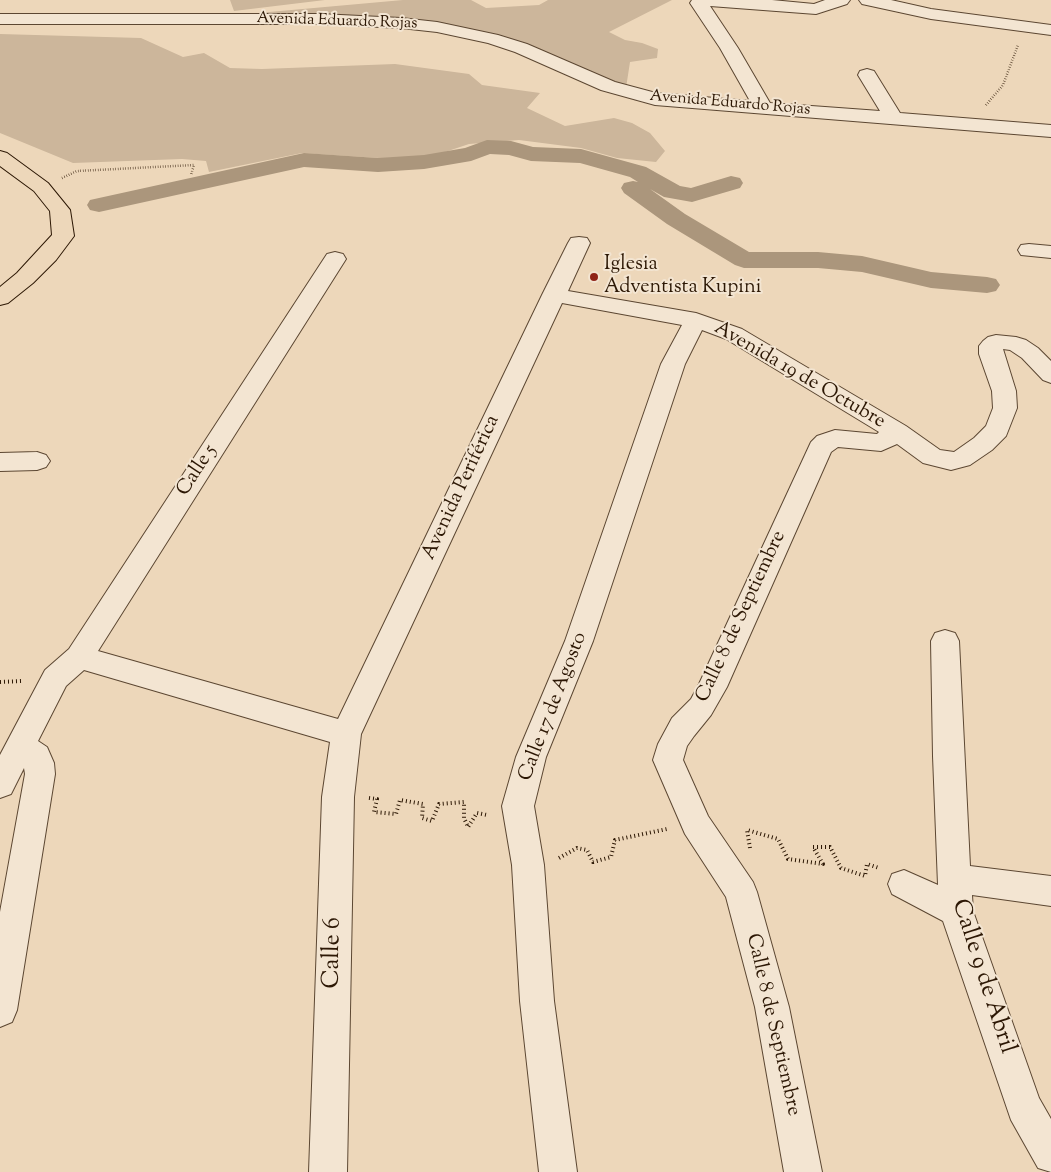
<!DOCTYPE html>
<meta charset="utf-8">
<style>
body{margin:0}
canvas{display:block;background:#edd7ba}
</style>
<canvas width="1051" height="1172"></canvas>
<script>
const context = document.querySelector('canvas').getContext('2d');
context.lineJoin = 'round';
function fillPath(path, color) { context.fillStyle = color; context.fill(path, 'evenodd'); }
const shape = rows => new Path2D(rows.map(r => 'M' + r).join(''));
function trace(path, color, width, dash) { context.strokeStyle = color; context.lineWidth = width; context.lineCap = dash ? 'butt' : 'round'; context.setLineDash(dash || []); context.stroke(path); }
function drawText(font, color, halo, rows, align = 'center') {
  context.font = font + ' "Sorts Mill Goudy",serif'; context.lineWidth = 4; context.setLineDash([]); context.textBaseline = 'middle'; context.strokeStyle = halo; context.fillStyle = color; for (const [text, x, y, turn = 0] of rows) {
    context.save(); context.translate(x, y); context.rotate((+turn || 0) * Math.PI / 180); context.textAlign = isNaN(turn) ? turn : align; if (halo) context.strokeText(text, 0, 0); context.fillText(text, 0, 0); context.restore();
  }
}
fillPath(shape([
 [230,0,325,0,234,11],
 [403,0,471,0,486,8,539,5,548,0,672,0,609,32,625,40,642,43,658,49,657,58,630,62,626,88,552,60,434,28,180,20],
 [0,34,141,38,183,57,204,53,230,68,262,69,395,64,469,74,482,85,540,93,527,108,565,126,614,118,632,123,650,133,665,151,656,162,617,158,581,148,519,140,469,144,430,157,394,159,302,153,209,172,206,161,182,159,73,163,0,133]
]), '#ccb69b');
fillPath(shape([
 [487,140,511,141,533,147,581,149,646,167,680,186,691,188,731,176,740,178,743,183,740,188,692,202,664,197,650,189,685,214,749,252,818,252,862,256,931,272,987,277,996,279,1000,285,996,291,987,293,931,288,862,272,818,268,744,268,735,265,667,224,624,193,621,188,624,183,633,181,638,182,630,177,580,163,531,161,509,155,490,154,471,161,424,169,378,172,304,167,99,212,90,210,87,205,90,200,99,198,304,153,378,158,424,155,465,148,487,140]
]), '#ab967c');
const minor = shape([
 [692,0,772,0,814,4,825,0,850,0,847,4,816,14,710,6,738,48,770,103,880,111,858,75,860,71,867,69,874,71,900,113,1051,125,1051,137,655,105,601,90,515,52,488,43,437,32,401,28,320,24,0,24,0,14,320,14,401,18,437,22,498,35,527,44,615,82,656,93,750,101,720,48,690,3,692,0],
 [859,0,891,0,931,9,1051,25,1051,35,931,19,862,4,859,0],
 [579,237,587,238,590,243,568,291,696,313,742,329,906,426,940,450,954,452,974,438,986,426,993,408,992,391,979,354,979,346,983,341,988,337,996,335,1016,337,1026,340,1038,348,1051,361,1051,383,1043,380,1022,358,1010,350,1003,349,1016,391,1017,408,1006,436,992,450,970,465,951,470,923,463,897,444,881,451,838,447,831,452,727,687,711,715,694,736,687,746,683,760,708,816,753,882,757,892,789,1007,822,1172,784,1172,755,1007,726,897,685,834,653,760,658,744,672,718,691,699,699,684,811,442,817,436,835,430,877,434,879,432,726,339,702,330,685,364,593,641,546,757,534,806,544,865,554,1001,577,1172,539,1172,520,1001,512,865,502,806,516,757,565,641,661,364,682,325,562,303,361,734,354,797,347,1172,309,1172,322,797,330,742,84,670,66,686,38,741,47,747,54,763,55,774,17,1010,12,1022,0,1027,0,912,25,774,24,768,11,794,0,798,0,755,45,670,69,649,327,254,335,252,343,254,346,259,98,651,338,719,542,295,568,243,571,238,579,237],
 [1029,244,1051,246,1051,258,1021,255,1018,250,1021,245,1029,244],
 [37,452,46,455,50,461,46,467,37,470,0,471,0,453,37,452],
 [945,630,955,633,959,641,970,866,1051,876,1051,906,972,895,973,911,1039,1098,1051,1119,1051,1172,1038,1168,1011,1120,943,921,892,894,888,884,892,874,904,870,938,885,933,756,931,641,935,633,945,630]
]);
const major = shape([
 [0,151,7,153,48,183,70,210,74,236,56,260,33,283,8,303,0,305,0,287,17,273,52,235,50,211,34,191,0,166,0,151]
]);
trace(minor, '#5c4732', 2);
trace(major, '#2c1704', 2);
trace(shape([
 [986,105,1003,85,1018,45],
 [62,178,77,171,194,165,191,175]
]), '#2c1704', 2.5, [0.5, 2]);
trace(shape([
 [0,682,22,681],
 [369,798,377,799,374,812,396,814,400,800,423,804,422,818,432,821,439,804,464,802,464,818,468,827,477,813,487,815],
 [750,848,747,830,778,839,788,859,823,864,813,847,830,847,841,868,865,876,867,864,879,868],
 [559,858,577,848,587,850,593,862,611,857,615,840,667,829]
]), '#2c1704', 4, [1, 3]);
fillPath(minor, '#f3e5d2');
fillPath(major, '#edd7ba');
for (const [x, y, r, color] of [
 [594,277,5,"#8f2418"]
]) { const dot = new Path2D(); dot.arc(x, y, r, 0, 2 * Math.PI); context.fillStyle = color; context.fill(dot); trace(dot, '#f3e5d2', 2); }
drawText('16px', '#2c1704', '#f3e5d2', [
 ["Avenida Eduardo Rojas",337,22,2],
 ["Avenida Eduardo Rojas",730,104,5]
]);
drawText('20px', '#2c1704', '#f3e5d2', [
 ["Iglesia",604,266],
 ["Adventista Kupini",604,289]
], 'left');
drawText('20px', '#2c1704', '#f3e5d2', [
 ["Avenida 19 de Octubre",799,376,30],
 ["Calle 5",198,471,-57],
 ["Avenida Periférica",462,488,-65],
 ["Calle 8 de Septiembre",742,617,-65],
 ["Calle 17 de Agosto",554,707,-69],
 ["Calle 8 de Septiembre",772,1025,77]
]);
drawText('24px', '#2c1704', '#f3e5d2', [
 ["Calle 6",334,953,-89],
 ["Calle 9 de Abril",982,977,72]
]);
</script>
